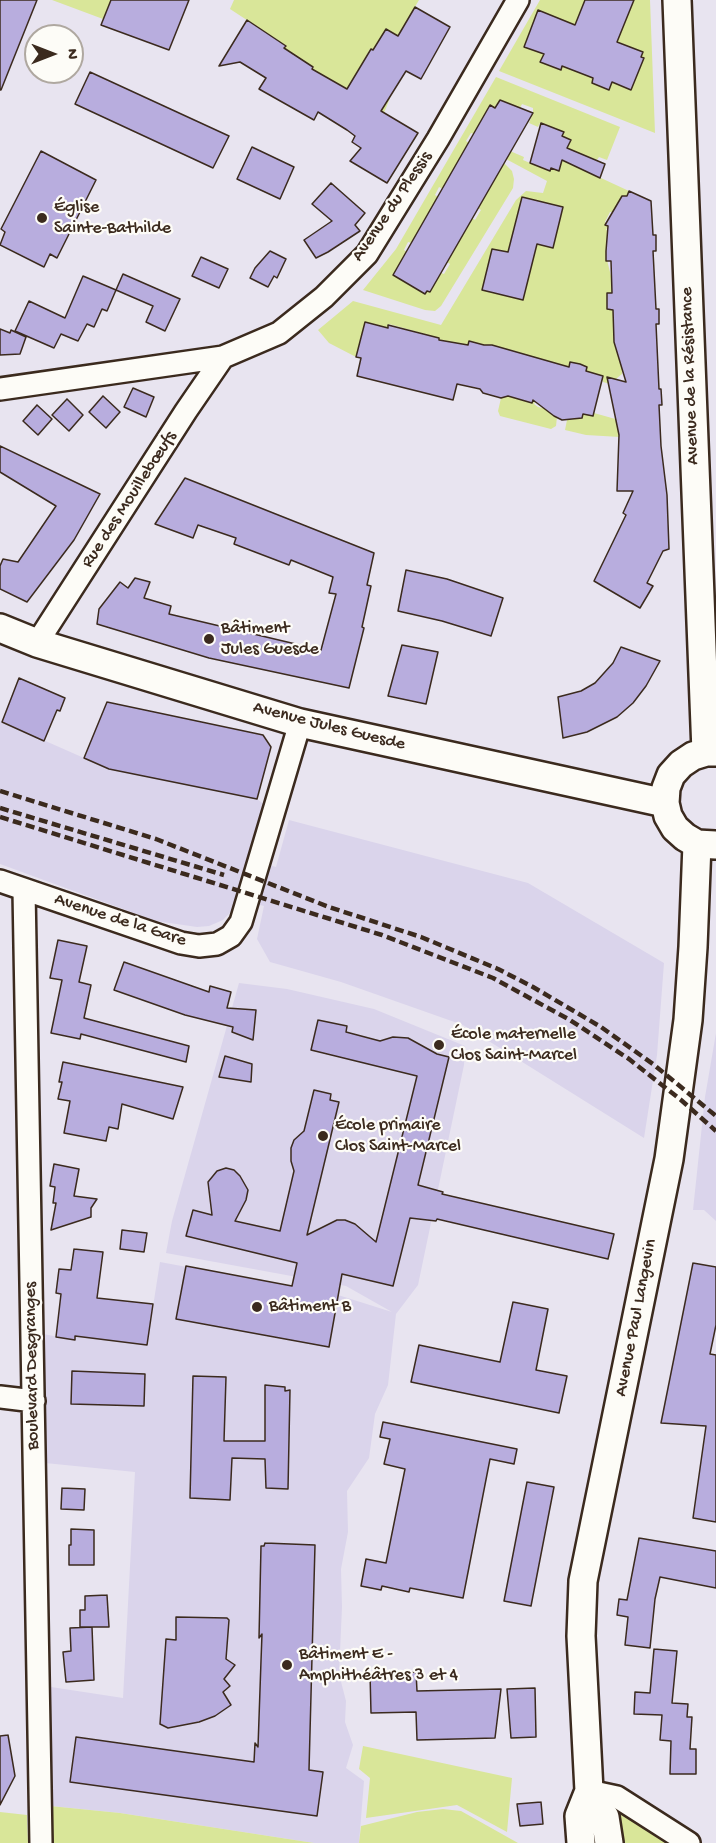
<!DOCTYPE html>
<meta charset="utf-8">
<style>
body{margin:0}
#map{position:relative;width:716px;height:1843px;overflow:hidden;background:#e8e4f0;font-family:"Gochi Hand",sans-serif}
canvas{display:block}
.north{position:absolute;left:24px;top:24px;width:60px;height:60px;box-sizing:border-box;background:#fdfcf7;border:2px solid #afa8a0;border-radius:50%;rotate:90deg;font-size:16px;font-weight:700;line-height:24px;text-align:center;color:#3b2a1e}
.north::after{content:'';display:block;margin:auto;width:21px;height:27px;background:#3b2a1e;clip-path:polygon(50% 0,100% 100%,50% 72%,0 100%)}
</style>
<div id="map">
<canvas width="716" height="1843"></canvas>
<div class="north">N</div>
</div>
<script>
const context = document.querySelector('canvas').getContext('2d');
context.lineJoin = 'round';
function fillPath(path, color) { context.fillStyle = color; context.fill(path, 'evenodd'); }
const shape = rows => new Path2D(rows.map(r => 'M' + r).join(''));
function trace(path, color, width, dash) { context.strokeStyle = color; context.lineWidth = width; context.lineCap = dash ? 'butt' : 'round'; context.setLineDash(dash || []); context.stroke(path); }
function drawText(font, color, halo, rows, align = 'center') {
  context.font = font + ' "Gochi Hand",sans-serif'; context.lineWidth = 4.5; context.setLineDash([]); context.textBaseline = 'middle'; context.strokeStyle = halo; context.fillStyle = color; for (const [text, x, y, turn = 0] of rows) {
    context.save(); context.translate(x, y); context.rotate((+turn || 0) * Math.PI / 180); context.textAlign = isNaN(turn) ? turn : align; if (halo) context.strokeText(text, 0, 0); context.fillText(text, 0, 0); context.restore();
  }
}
fillPath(shape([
 [0,721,109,769,257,799,269,808,254,861,276,867,289,820,528,883,664,963,657,1055,644,1138,463,1025,341,982,270,962,257,939,264,906,242,900,223,920,209,926,197,927,156,921,0,864],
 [239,983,287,989,374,1009,465,1046,464,1065,418,1285,396,1314,388,1385,375,1414,369,1458,347,1491,348,1532,341,1569,342,1607,339,1674,346,1701,345,1722,353,1745,346,1768,364,1781,359,1843,314,1843,120,1813,50,1806,38,1685,123,1698,135,1472,35,1462,33,1332,74,1340,75,1336,147,1345,160,1262,338,1295,392,1312,346,1286,166,1253,172,1221],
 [716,1033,716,1221,704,1210,693,1210,705,1097]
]), '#dad4eb');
fillPath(shape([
 [52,0,111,0,103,19],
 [234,0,419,0,398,36,386,29,378,53,370,49,359,70,392,93,384,113,312,69,313,67,284,48,285,45,230,9],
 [540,0,585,0,575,31,559,19,538,10,531,28,528,48,544,54,541,62,560,70,562,66,586,71,585,75,593,78,592,83,608,90,612,82,631,89,644,58,641,57,643,52,616,41,634,0,650,0,655,133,499,71],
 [496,77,620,127,607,160,599,157,597,160,567,149,571,140,562,136,563,132,540,123,538,127,529,123,533,113,533,108,522,104,520,108,500,100,474,134,471,133,466,141,469,143,443,189,439,187,435,195,438,197,412,243,408,242,404,250,407,252,393,275,425,293,427,291,430,292,441,273,444,274,450,264,447,262,472,218,475,220,481,210,478,208,504,163,512,171,514,179,513,188,441,306,435,311,425,310,363,290,396,249],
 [510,151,524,157,523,160,549,171,551,168,559,170,562,160,629,191,627,196,622,196,614,212,610,212,605,222,608,226,606,230,609,231,606,256,611,276,617,276,612,293,610,293,611,309,613,310,614,338,620,338,616,346,617,353,622,356,622,374,610,384,603,382,602,377,590,374,586,371,587,367,580,364,570,362,569,367,564,367,515,351,469,342,466,348,439,341,439,338,389,324,388,328,365,322,356,357,329,343,318,330,353,301,441,325,516,200,526,191,543,193,547,181,506,159],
 [508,396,535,402,534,404,538,407,542,408,543,404,557,417,556,426,551,429,500,416,498,411,501,398],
 [594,413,619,420,620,437,586,435,565,430,567,420,575,419,576,415,582,417,583,414,593,416],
 [363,1746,512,1778,507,1832,457,1805,366,1818,370,1778,359,1769],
 [50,1806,120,1813,314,1843,51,1843],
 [443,1809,461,1811,518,1843,359,1843,361,1826,417,1812],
 [0,1812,27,1815,28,1843,0,1843],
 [624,1813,672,1843,615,1843,616,1816]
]), '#d9e699');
const building = shape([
 [0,0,37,0,1,90,0,90,0,0],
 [111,0,189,0,169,50,101,25,111,0],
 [585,0,634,0,617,42,643,52,641,57,644,58,631,90,612,82,609,90,592,83,593,78,562,66,561,70,540,62,544,54,524,47,538,10,575,25,585,0],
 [415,7,450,27,421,79,406,71,381,111,418,133,387,183,350,161,361,148,352,142,355,136,347,130,318,112,314,120,259,89,266,78,240,62,219,66,247,20,286,46,284,48,313,67,312,69,347,89,371,49,373,50,386,29,398,36,415,7],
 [90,72,229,136,213,168,75,104,90,72],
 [500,100,533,113,430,292,427,291,425,294,393,275,490,105,495,108,500,100],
 [541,123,564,132,562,136,571,140,567,148,605,164,600,178,562,160,559,171,551,168,550,171,530,163,541,123],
 [252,147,294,167,280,199,237,179,252,147],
 [41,151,96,180,57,258,50,254,44,267,0,245,5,232,1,229,41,151],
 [331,183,365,213,355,225,360,231,328,252,316,258,304,240,332,221,312,204,331,183],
 [629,191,651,201,653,235,656,235,656,251,653,251,656,309,659,309,659,324,656,324,659,389,661,389,662,405,659,405,661,446,667,495,669,549,663,551,647,583,653,586,640,608,594,581,626,515,623,513,633,491,617,491,619,435,607,377,626,382,614,342,613,310,607,309,607,293,612,293,611,261,606,261,606,251,608,226,605,225,622,196,627,196,629,191],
 [522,197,563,207,553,248,537,244,523,300,482,290,492,249,508,252,522,197],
 [270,251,286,259,277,278,274,276,268,287,250,278,255,268,270,251],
 [201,257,228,269,219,288,192,276,201,257],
 [123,274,180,299,165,331,146,322,153,306,116,290,123,274],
 [83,276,116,290,107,311,102,309,94,327,87,324,78,341,61,334,54,348,15,331,29,301,65,318,83,276],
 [365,322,388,328,388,325,439,338,439,340,468,345,469,341,484,345,492,345,569,367,570,362,580,364,587,367,586,371,603,376,593,416,583,414,582,418,562,420,554,416,533,400,532,403,508,396,501,398,483,393,480,389,457,384,453,400,357,376,361,358,356,357,365,322],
 [0,329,10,333,11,330,26,337,20,354,0,355,0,329],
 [133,388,154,397,146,417,124,407,133,388],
 [103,396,120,412,106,428,89,412,103,396],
 [67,399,83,415,69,431,52,415,67,399],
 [37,405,52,419,38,435,23,421,37,405],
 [0,446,100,494,74,540,27,602,0,589,0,566,3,559,18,562,56,506,0,472,0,446],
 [185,478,374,553,367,585,371,586,362,627,364,628,349,688,209,658,97,624,99,609,120,582,128,588,135,578,150,582,144,598,171,606,169,614,321,650,336,594,329,593,333,577,291,560,289,565,234,544,236,538,198,525,193,538,155,524,185,478],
 [406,570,447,579,503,598,491,636,442,621,398,611,406,570],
 [402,645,438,652,426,704,388,696,402,645],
 [621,647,660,661,646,686,633,703,617,717,587,732,563,738,558,697,581,691,595,683,613,663,621,647],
 [19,678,65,698,60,711,57,710,44,741,2,722,19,678],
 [107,702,263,735,271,747,257,799,109,769,84,758,107,702],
 [58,940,87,946,79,982,91,985,84,1018,189,1046,186,1062,81,1034,80,1039,51,1033,62,980,50,978,58,940],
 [124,962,209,992,210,986,231,992,227,1008,256,1010,253,1040,232,1032,233,1027,185,1015,114,990,124,962],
 [318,1020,347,1026,346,1032,380,1041,393,1037,408,1038,437,1054,449,1057,418,1185,443,1192,442,1194,614,1234,608,1259,437,1219,436,1221,410,1218,393,1286,342,1274,329,1347,176,1319,186,1266,292,1286,297,1263,186,1236,193,1210,212,1215,208,1182,217,1171,226,1168,234,1170,240,1176,248,1190,246,1200,235,1221,280,1231,294,1171,291,1161,291,1148,294,1140,304,1131,314,1090,331,1094,330,1100,339,1102,307,1235,337,1220,345,1220,355,1224,376,1242,417,1076,311,1050,318,1020],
 [225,1056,252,1064,251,1082,219,1077,225,1056],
 [63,1062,183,1087,173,1119,122,1104,118,1129,109,1127,106,1141,64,1133,70,1101,58,1099,62,1082,59,1082,63,1062],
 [54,1164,79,1169,74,1196,97,1199,91,1208,91,1217,51,1230,56,1203,53,1203,55,1187,50,1186,54,1164],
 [122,1230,147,1233,144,1252,120,1249,122,1230],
 [74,1249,103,1252,97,1298,153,1304,147,1345,75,1336,75,1340,56,1337,61,1294,56,1293,59,1269,71,1270,74,1249],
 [693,1263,716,1267,716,1325,710,1354,716,1355,716,1522,693,1518,706,1426,661,1423,693,1263],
 [513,1302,548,1309,536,1370,567,1376,559,1413,411,1382,419,1345,500,1362,513,1302],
 [72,1371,145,1374,144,1406,71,1404,72,1371],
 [193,1376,226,1377,224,1441,265,1441,265,1385,285,1387,285,1391,290,1390,288,1489,266,1488,265,1459,232,1458,230,1500,190,1498,193,1376],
 [383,1422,517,1449,514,1464,490,1459,463,1598,410,1588,409,1592,382,1586,381,1590,361,1586,366,1559,386,1563,405,1469,384,1464,390,1439,380,1437,383,1422],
 [527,1482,554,1487,531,1606,504,1601,527,1482],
 [62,1488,85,1489,84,1510,61,1509,62,1488],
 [71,1529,94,1530,94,1565,69,1565,69,1545,71,1545,71,1529],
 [639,1538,716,1551,716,1588,660,1577,655,1599,650,1648,625,1645,628,1617,617,1615,619,1599,627,1600,639,1538],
 [265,1543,315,1545,309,1770,323,1772,317,1816,70,1782,76,1737,254,1762,255,1743,258,1747,261,1661,262,1634,259,1638,261,1546,264,1546,265,1543],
 [107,1595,109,1627,80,1627,80,1610,85,1610,85,1596,107,1595],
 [176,1617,227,1618,229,1620,226,1659,235,1665,224,1679,230,1686,223,1692,231,1705,215,1716,199,1722,168,1728,160,1724,166,1639,176,1640,176,1617],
 [92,1627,94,1680,66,1682,63,1652,71,1651,70,1628,92,1627],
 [654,1649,677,1651,672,1703,688,1704,687,1717,692,1717,690,1749,696,1749,696,1774,670,1774,671,1741,660,1740,662,1715,634,1714,635,1692,650,1693,654,1649],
 [416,1672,417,1691,501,1689,495,1738,417,1740,416,1712,371,1713,370,1673,416,1672],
 [535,1688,536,1737,511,1738,507,1689,535,1688],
 [8,1735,15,1776,0,1805,0,1736,8,1735],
 [541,1802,543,1824,520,1826,517,1804,541,1802]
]);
fillPath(building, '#b8adde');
trace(building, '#3b2a1e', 1.5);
const minor = shape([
 [0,389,223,357,279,333,324,297,367,254,438,139,518,0],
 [37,643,186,411,223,357],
 [0,881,181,943,199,946,217,944,231,936,241,922,300,723],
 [24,890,41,1843],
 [0,1397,34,1401],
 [589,1791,617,1797,689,1843]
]);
const major = shape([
 [677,0,706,752],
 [0,628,37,643,300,723,665,803],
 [716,752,706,752,693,756,681,764,671,775,666,788,665,803,668,816,675,828,685,837,697,844,716,845],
 [589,1791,605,1817,609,1843],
 [581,1843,579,1816,589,1791,581,1636,583,1581,669,1159,688,1020,693,947,697,844]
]);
trace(minor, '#3b2a1e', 26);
trace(major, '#3b2a1e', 32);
trace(minor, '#fdfcf7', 21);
trace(major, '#fdfcf7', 27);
trace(shape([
 [0,791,156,839,329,907,421,937,498,969,533,987,601,1027,653,1064,716,1116],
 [0,808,224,875],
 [0,817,382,935,493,978,570,1020,629,1059,681,1100,716,1131]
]), '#3b2a1e', 4.5, [9, 4.5]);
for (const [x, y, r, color] of [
 [42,218,6,"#3b2a1e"],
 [209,639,6,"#3b2a1e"],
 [439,1045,6,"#3b2a1e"],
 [323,1136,6,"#3b2a1e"],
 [257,1307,6,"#3b2a1e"],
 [287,1665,6,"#3b2a1e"]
]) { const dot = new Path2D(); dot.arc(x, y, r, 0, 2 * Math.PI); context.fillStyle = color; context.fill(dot); trace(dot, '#fdfcf7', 2); }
drawText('18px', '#3b2a1e', '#fdfcf7', [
 ["Avenue du Plessis",393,207,-56],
 ["Avenue de la Résistance",691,376,-92],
 ["Rue des Mouillebœufs",130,500,-57],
 ["Avenue Jules Guesde",329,727,14],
 ["Avenue de la Gare",120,921,18],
 ["Avenue Paul Langevin",637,1318,-79],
 ["Boulevard Desgranges",33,1366,-91]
]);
drawText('18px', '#3b2a1e', '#fdfcf7', [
 ["Église",54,208],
 ["Sainte-Bathilde",54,229],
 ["Bâtiment",221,629],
 ["Jules Guesde",221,650],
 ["École maternelle",451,1035],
 ["Clos Saint-Marcel",451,1056],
 ["École primaire",335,1126],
 ["Clos Saint-Marcel",335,1147],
 ["Bâtiment B",269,1307],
 ["Bâtiment E -",299,1655],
 ["Amphithéâtres 3 et 4",299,1676]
], 'left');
</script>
